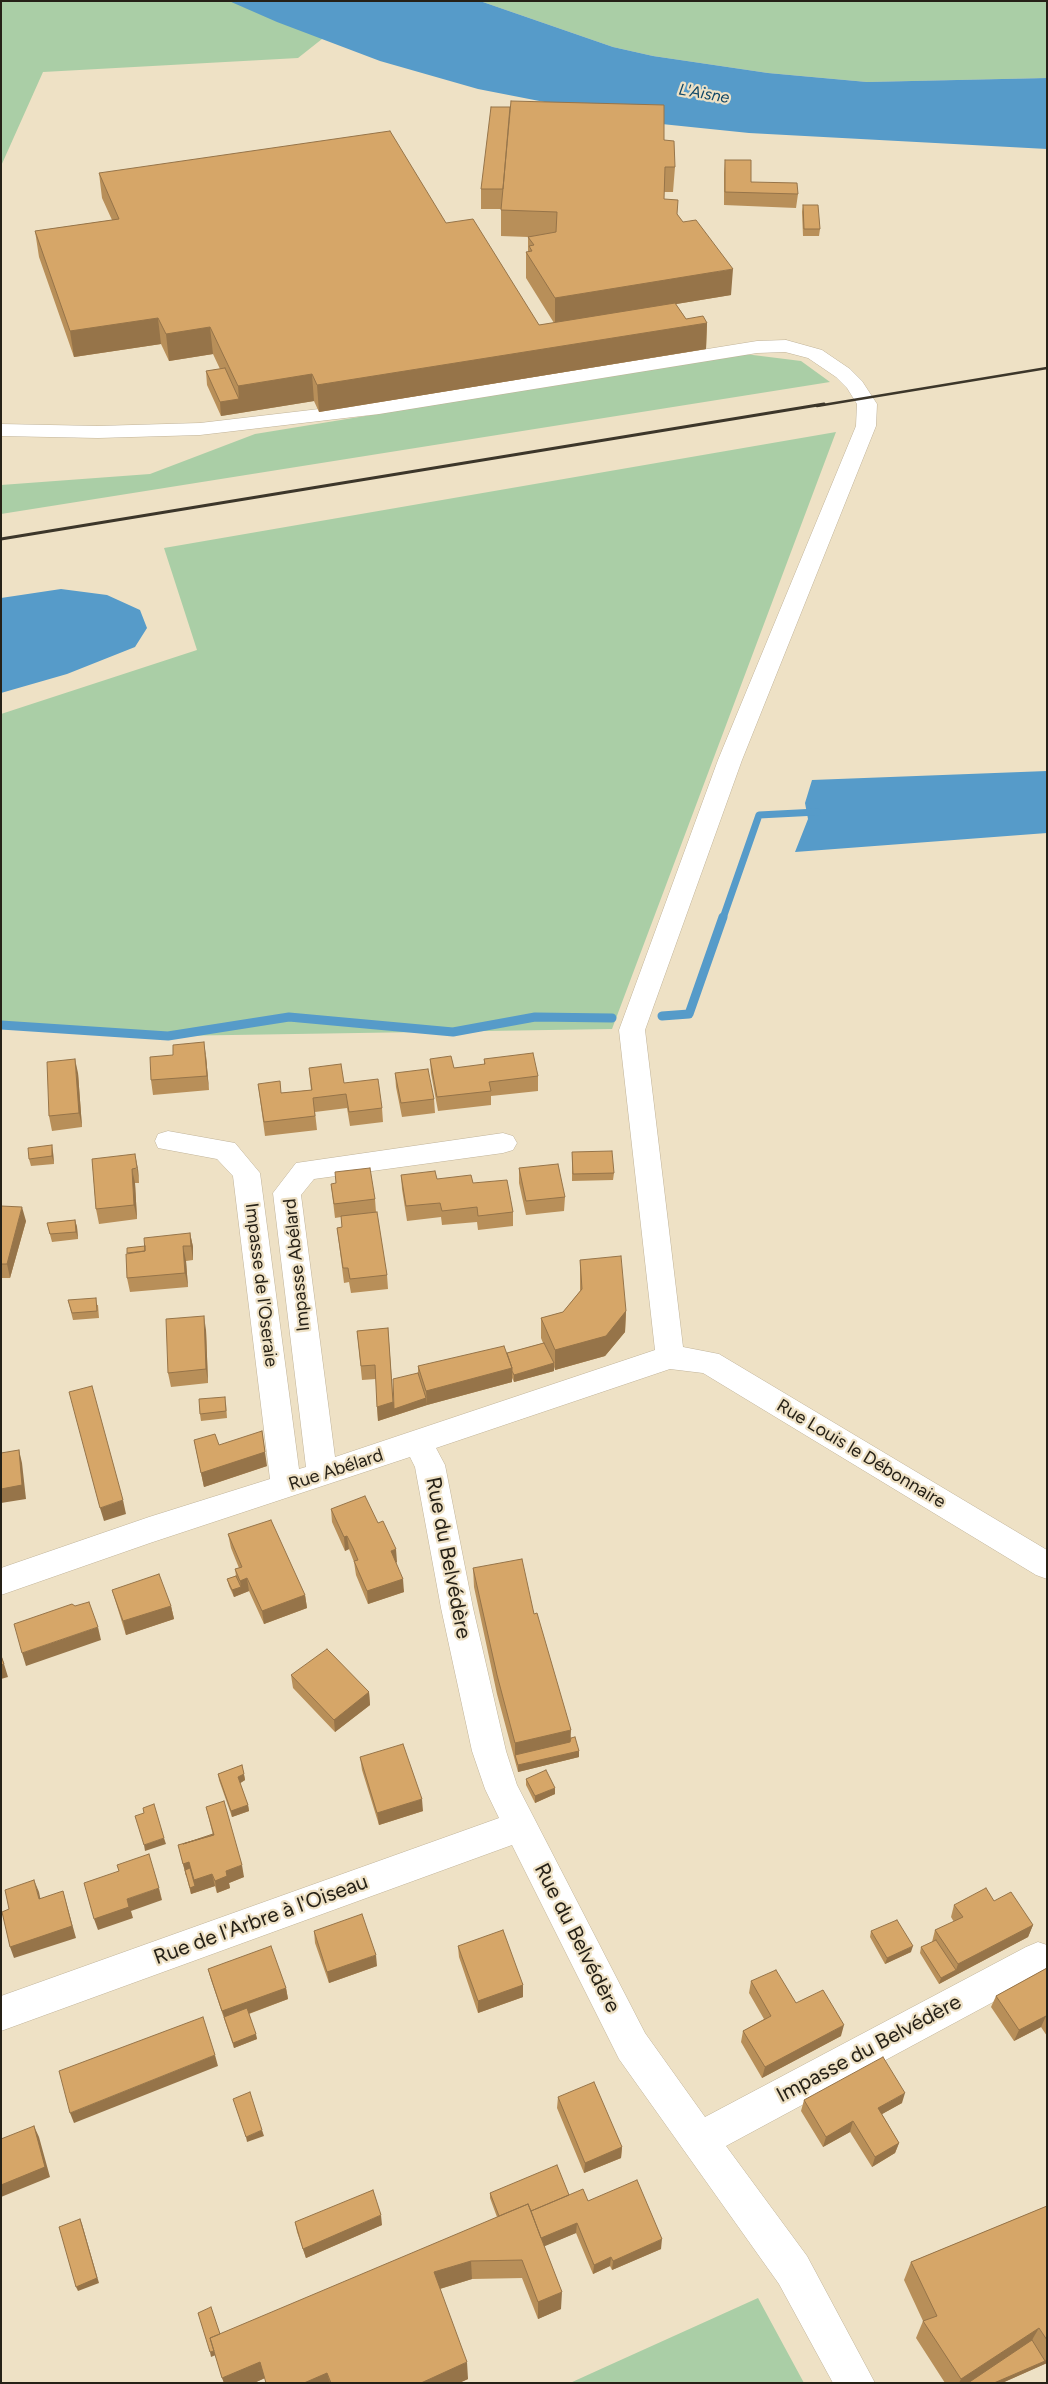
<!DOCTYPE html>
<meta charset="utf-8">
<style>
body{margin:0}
#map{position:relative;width:1048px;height:2384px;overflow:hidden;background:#eee1c5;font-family:Figtree,sans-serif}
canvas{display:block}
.frame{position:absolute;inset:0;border:2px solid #262117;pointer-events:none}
</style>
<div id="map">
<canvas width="1048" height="2384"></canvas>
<div class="frame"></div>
</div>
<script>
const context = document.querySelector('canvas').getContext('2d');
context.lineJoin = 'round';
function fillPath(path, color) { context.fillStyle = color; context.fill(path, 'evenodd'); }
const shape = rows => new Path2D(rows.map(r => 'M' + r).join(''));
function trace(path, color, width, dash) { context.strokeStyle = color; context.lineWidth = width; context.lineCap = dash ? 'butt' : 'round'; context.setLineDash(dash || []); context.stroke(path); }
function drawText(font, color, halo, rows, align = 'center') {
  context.font = font + ' Figtree,sans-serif'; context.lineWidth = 4.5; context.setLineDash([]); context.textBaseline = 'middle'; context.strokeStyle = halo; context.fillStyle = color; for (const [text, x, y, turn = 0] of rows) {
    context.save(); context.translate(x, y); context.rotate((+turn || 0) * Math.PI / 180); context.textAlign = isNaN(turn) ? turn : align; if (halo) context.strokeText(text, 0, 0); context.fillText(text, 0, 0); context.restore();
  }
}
fillPath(shape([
 [1,1,370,1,298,58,43,72,1,166],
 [480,1,1047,1,1047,78,867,82,768,73,653,56,613,47],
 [745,354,801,361,830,382,1,514,1,485,150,474,255,434],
 [836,432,612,1029,168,1036,1,1025,1,714,197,650,164,548],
 [758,2298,804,2383,570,2383,603,2368]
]), '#aacea6');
fillPath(shape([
 [229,1,480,1,613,47,653,56,768,73,867,82,1047,78,1047,149,749,133,652,123,478,89,380,61,277,22],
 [61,589,107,595,140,610,147,628,135,647,67,674,1,693,1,598],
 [1047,771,1047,833,795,852,808,819,805,803,812,780]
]), '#569bc9');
trace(shape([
 [723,918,759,815,817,812]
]), '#569bc9', 7);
trace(shape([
 [662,1016,689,1014,723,917],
 [1,1025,168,1036,289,1017,453,1032,535,1017,612,1018]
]), '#569bc9', 9);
const minor = shape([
 [786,340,822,350,850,369,862,381,877,404,876,426,742,760,645,1030,683,1347,719,1354,1047,1550,1047,1579,1036,1575,703,1373,670,1369,436,1448,445,1465,473,1608,506,1751,517,1785,645,2033,705,2117,1026,1947,1038,1942,1047,1945,1047,1973,726,2146,807,2256,875,2383,833,2383,779,2284,619,2059,512,1845,1,2031,1,1996,499,1818,485,1789,472,1751,441,1608,415,1467,410,1457,150,1543,1,1595,1,1568,149,1517,270,1479,233,1176,217,1159,158,1148,155,1141,158,1134,168,1131,235,1143,260,1173,299,1469,306,1467,273,1193,296,1163,503,1133,513,1136,517,1143,513,1150,503,1153,314,1179,301,1195,335,1457,655,1350,619,1030,718,760,856,426,857,404,847,388,836,377,808,358,785,352,757,353,379,414,200,435,98,438,1,436,1,424,98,426,200,423,379,402,757,341,786,340]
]);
trace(minor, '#c0b399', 1);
fillPath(minor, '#fff');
trace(shape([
 [817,406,1047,368]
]), '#3c362a', 2.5);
trace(shape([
 [1,539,824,404]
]), '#3c362a', 3);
fillPath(shape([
 [664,140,675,167,673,192,664,192,664,199,677,214,731,295,676,304,686,319,707,323,706,349,319,412,314,401,221,416,207,385,206,371,220,369,213,354,169,361,161,344,74,357,39,257,35,231,112,220,102,198,99,173,446,223,539,325,554,323,526,278,526,252,528,252,528,237,501,236,501,209,481,209,481,189],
 [725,160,751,182,798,194,796,208,724,205,724,173],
 [803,205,820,229,819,236,803,236,802,212],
 [206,1056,209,1090,153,1095,151,1080],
 [430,1059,454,1068,484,1065,484,1059,538,1076,538,1091,491,1096,491,1105,438,1111,431,1073],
 [309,1068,344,1083,382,1108,383,1122,350,1126,347,1108,315,1112,317,1130,265,1136,258,1084,281,1093,311,1090],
 [78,1073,82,1127,52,1131,49,1116],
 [395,1073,434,1099,435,1113,402,1117,396,1087],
 [53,1152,54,1164,31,1166,29,1159],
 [572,1152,614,1173,613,1180,572,1181],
 [92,1159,138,1169,139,1183,135,1183,137,1219,99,1224,96,1209],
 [519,1168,565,1197,564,1211,526,1215,519,1183],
 [401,1175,473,1183,513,1212,513,1226,478,1230,477,1222,442,1225,441,1217,407,1221,402,1189],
 [331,1184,375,1199,376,1212,387,1275,388,1289,351,1293,349,1282,344,1283,337,1228,342,1227,341,1217,335,1218],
 [1,1206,26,1221,10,1278,1,1278],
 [75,1220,77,1227,78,1239,52,1242,47,1223],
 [190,1233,193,1247,193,1260,186,1261,188,1287,130,1292,127,1278,145,1246],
 [580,1260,626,1311,625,1332,605,1356,555,1370,554,1367,554,1371,514,1382,512,1378,512,1382,427,1405,378,1421,376,1379,362,1380,357,1331,388,1328,394,1409,418,1373,418,1366,507,1353,543,1343,541,1338,541,1318,563,1312,580,1291],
 [68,1300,98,1305,99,1318,73,1320],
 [206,1330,208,1383,171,1387,168,1373],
 [226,1404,227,1418,201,1421,200,1414],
 [194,1440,219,1445,267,1466,204,1487],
 [331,1509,378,1523,397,1562,396,1563,404,1592,368,1604,356,1575,354,1562,349,1549,345,1551,332,1522],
 [228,1534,305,1595,307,1608,264,1624,249,1591,234,1597,229,1586,227,1579,236,1576,235,1569,239,1568,231,1548],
 [473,1568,534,1614,571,1738,579,1751,579,1757,518,1772,497,1694,474,1587],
 [112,1590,171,1606,174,1619,126,1635,116,1603],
 [291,1675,369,1692,370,1705,335,1732,293,1688],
 [360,1757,423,1811,379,1825,362,1770],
 [242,1765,245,1780,240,1783,248,1805,249,1811,232,1817,219,1780,218,1774],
 [526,1779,555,1794,535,1803,526,1785],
 [206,1807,244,1877,229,1883,230,1888,217,1893,215,1886,191,1894,178,1845,213,1835],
 [994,1901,1033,1925,1028,1937,939,1984,920,1953,921,1947,932,1942,935,1930,954,1922,951,1917,954,1905],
 [314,1931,377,1966,329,1983,315,1943],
 [871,1931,911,1952,885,1964,870,1937],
 [458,1946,523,1985,523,1997,478,2013,459,1957],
 [1047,1968,1047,2036,1041,2027,1014,2041,991,2007,996,1996],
 [208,1969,286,1988,288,1999,249,2014,257,2039,234,2048,211,1980],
 [751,1981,796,2003,841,2036,762,2078,741,2042,743,2031,764,2019,749,1993],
 [558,2097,622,2147,621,2158,584,2173,557,2108],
 [804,2100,902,2103,882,2114,899,2143,895,2153,872,2167,850,2132,823,2147,801,2111],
 [490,2193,569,2195,588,2201,661,2249,612,2270,610,2266,593,2274,576,2233,544,2246,561,2309,538,2319,522,2278,472,2279,440,2289,468,2379,459,2383,266,2383,265,2378,254,2383,224,2383,215,2355,211,2357,497,2217,490,2198],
 [1047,2206,1047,2363,1002,2383,945,2383,916,2338,923,2321,904,2280,911,2262],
 [295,2222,382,2225,306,2258,297,2232]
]), '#b88f59');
fillPath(shape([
 [733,269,731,295,555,324,555,298],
 [158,318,161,344,74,357,70,331],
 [707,323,706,349,319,412,317,385],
 [210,327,213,354,169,361,166,334],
 [312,374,314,401,221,416,220,402,239,399,238,386],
 [204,1042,206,1056,209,1090,207,1076],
 [75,1059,78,1073,82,1127,79,1113],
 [52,1145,53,1152,54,1164,52,1156],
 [135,1154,138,1169,139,1183,137,1168],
 [132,1169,135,1183,137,1219,134,1205],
 [22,1207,26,1221,10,1278,7,1264],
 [75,1220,77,1227,78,1239,76,1232],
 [190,1233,193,1247,193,1260,191,1246],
 [183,1246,186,1261,188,1287,185,1273],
 [626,1311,625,1332,605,1356,555,1370,555,1350],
 [204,1316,206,1330,208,1383,206,1369],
 [554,1363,554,1371,514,1382,514,1375],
 [512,1368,512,1382,427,1405,426,1391],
 [426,1398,427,1405,378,1421,377,1407,393,1402],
 [262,1431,267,1466,204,1487,201,1473],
 [19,1450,22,1463,26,1499,1,1503,1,1489],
 [123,1500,126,1514,104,1521,100,1508],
 [347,1536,349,1549,345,1551,344,1537],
 [396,1549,397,1562,392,1564,391,1551],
 [247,1578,249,1591,234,1597,232,1590,241,1587,240,1581],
 [403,1579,404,1592,368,1604,367,1591],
 [305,1595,307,1608,264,1624,262,1611],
 [171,1606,174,1619,126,1635,123,1621],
 [98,1627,101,1640,26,1666,22,1653],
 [1,1654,8,1677,1,1679],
 [369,1692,370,1705,335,1732,334,1720],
 [571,1730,570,1749,515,1755,515,1743],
 [579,1751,579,1757,518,1772,518,1765],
 [244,1774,245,1780,239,1784,238,1777],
 [555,1788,555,1794,535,1803,535,1796],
 [422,1799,423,1811,379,1825,377,1813],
 [248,1805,249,1811,232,1817,231,1811],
 [164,1838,166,1844,145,1851,144,1845],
 [189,1862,192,1874,186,1876,183,1864],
 [242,1865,244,1877,229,1883,230,1888,217,1893,215,1881,226,1871],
 [212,1874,215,1886,191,1894,190,1888,194,1880],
 [34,1880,39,1892,43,1911,39,1899],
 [159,1888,162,1900,131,1911,133,1918,98,1930,94,1919,127,1899],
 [63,1891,76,1938,14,1958,10,1947],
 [1033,1925,1028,1937,954,1976,958,1964],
 [913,1946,911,1952,885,1964,887,1958],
 [376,1955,377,1966,329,1983,327,1972],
 [956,1970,954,1976,939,1984,941,1978],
 [523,1985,523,1997,478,2013,478,2001],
 [286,1988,288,1999,226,2022,222,2011],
 [1046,2016,1041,2027,1014,2041,1019,2030],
 [844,2025,841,2036,762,2078,765,2067],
 [256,2034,257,2039,234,2048,233,2043],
 [215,2055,218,2066,74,2123,70,2113],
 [905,2093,902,2103,875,2118,878,2108],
 [853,2121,850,2132,823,2147,826,2137],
 [34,2126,39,2137,50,2177,1,2197,1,2185],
 [262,2130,264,2136,247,2142,246,2137],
 [899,2143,895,2153,872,2167,875,2157],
 [622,2147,621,2158,584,2173,585,2163],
 [381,2215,382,2225,306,2258,303,2249],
 [80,2219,82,2224,99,2283,78,2291,76,2287],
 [577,2223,576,2233,538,2249,538,2239],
 [662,2239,661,2249,612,2270,613,2261],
 [611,2257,610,2266,593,2274,594,2265],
 [471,2261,472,2279,436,2290,434,2272],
 [562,2292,561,2309,538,2319,538,2302],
 [1039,2328,1029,2345,972,2383,959,2383,961,2379],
 [224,2347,225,2351,211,2357,210,2352],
 [1047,2358,1047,2363,1002,2383,994,2383,1045,2361],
 [260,2362,265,2378,254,2383,224,2383,222,2378],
 [467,2362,468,2379,459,2383,421,2383],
 [327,2373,330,2383,304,2383]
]), '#967449');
const building = shape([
 [511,101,664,105,664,140,674,141,675,167,665,167,664,199,678,200,677,214,683,222,696,220,733,269,555,298,526,252,532,251,529,246,534,245,528,237,556,232,557,212,501,210,511,101],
 [491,107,510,107,503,189,481,189,491,107],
 [390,131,446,223,473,219,539,325,675,303,686,319,703,316,707,323,317,385,312,374,238,386,210,327,166,334,158,318,70,331,35,231,119,219,99,173,390,131],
 [725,160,751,160,751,182,797,183,798,194,725,192,725,160],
 [803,205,818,205,820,229,804,229,803,205],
 [225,368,239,399,220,402,206,371,225,368],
 [204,1042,207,1076,151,1080,150,1057,173,1055,173,1045,204,1042],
 [533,1053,538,1076,489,1082,491,1091,437,1097,430,1059,451,1056,454,1068,485,1064,484,1059,533,1053],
 [75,1059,79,1113,49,1116,47,1062,75,1059],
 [341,1064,344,1083,378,1079,382,1108,349,1112,346,1094,313,1098,315,1116,264,1122,258,1084,280,1081,281,1093,312,1090,309,1068,341,1064],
 [428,1069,434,1099,401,1103,395,1073,428,1069],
 [52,1145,52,1156,29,1159,28,1148,52,1145],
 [612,1151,614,1173,573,1174,572,1152,612,1151],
 [135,1154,137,1168,132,1169,134,1205,96,1209,92,1159,135,1154],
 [558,1164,565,1197,526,1201,519,1168,558,1164],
 [370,1168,375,1199,334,1204,331,1184,336,1183,335,1172,370,1168],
 [435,1171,437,1179,471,1175,473,1183,507,1180,513,1212,478,1216,477,1207,442,1211,440,1203,406,1206,401,1175,435,1171],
 [1,1206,22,1207,7,1264,1,1264,1,1206],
 [377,1212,387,1275,350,1279,348,1268,343,1268,337,1228,342,1227,341,1216,377,1212],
 [75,1220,76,1232,50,1234,47,1223,75,1220],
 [190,1233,191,1246,183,1246,185,1273,127,1278,126,1254,145,1251,144,1238,190,1233],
 [145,1246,145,1251,127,1253,127,1248,145,1246],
 [621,1256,626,1311,606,1336,555,1350,541,1318,563,1312,582,1289,580,1260,621,1256],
 [96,1298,97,1311,72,1313,68,1300,96,1298],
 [204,1316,206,1369,168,1373,166,1319,204,1316],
 [388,1328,393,1402,377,1407,375,1365,361,1366,357,1331,388,1328],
 [544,1343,554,1363,514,1375,512,1371,512,1368,507,1353,544,1343],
 [504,1346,512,1368,426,1391,418,1366,504,1346],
 [418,1373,426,1398,394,1409,393,1379,418,1373],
 [92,1386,123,1500,100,1508,69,1392,92,1386],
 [225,1397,226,1411,200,1414,199,1399,225,1397],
 [262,1431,265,1452,201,1473,194,1440,215,1434,219,1445,262,1431],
 [19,1450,22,1485,1,1489,1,1453,19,1450],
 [365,1496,378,1523,383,1521,396,1549,391,1551,403,1579,367,1591,354,1561,358,1560,353,1548,347,1536,344,1537,331,1509,365,1496],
 [271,1520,305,1595,262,1611,247,1578,240,1581,235,1569,242,1567,228,1534,271,1520],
 [522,1559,534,1614,537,1613,571,1730,515,1743,497,1675,473,1568,522,1559],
 [159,1574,171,1606,123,1621,112,1590,159,1574],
 [236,1576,241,1587,232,1590,227,1579,236,1576],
 [89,1602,98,1627,22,1653,14,1624,72,1604,75,1606,89,1602],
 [327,1649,369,1692,334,1720,291,1675,327,1649],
 [1,1656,4,1664,1,1665,1,1656],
 [575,1737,579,1751,518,1765,515,1755,570,1742,571,1738,575,1737],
 [403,1744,422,1799,377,1813,360,1757,403,1744],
 [242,1765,244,1774,238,1777,248,1805,231,1811,218,1774,242,1765],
 [546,1770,555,1788,535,1796,526,1779,546,1770],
 [224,1801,242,1865,226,1871,227,1876,215,1881,212,1874,194,1880,189,1862,183,1864,178,1845,214,1835,206,1807,224,1801],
 [154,1804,164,1838,144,1845,135,1816,144,1813,143,1808,154,1804],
 [213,1834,213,1835,183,1844,213,1834],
 [149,1854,159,1888,127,1899,129,1907,94,1919,84,1883,119,1871,117,1865,149,1854],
 [190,1868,195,1886,190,1888,185,1870,190,1868],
 [34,1880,39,1899,63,1891,72,1926,10,1947,2,1912,9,1909,5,1890,34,1880],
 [986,1888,994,1901,1011,1892,1033,1925,958,1964,935,1930,963,1917,954,1905,986,1888],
 [362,1914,376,1955,327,1972,314,1931,362,1914],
 [897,1920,913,1946,887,1958,871,1931,897,1920],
 [503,1930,523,1985,478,2001,458,1946,503,1930],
 [936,1940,956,1970,941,1978,921,1947,936,1940],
 [271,1946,286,1988,222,2011,208,1969,271,1946],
 [1047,1968,1047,2018,1046,2016,1019,2030,996,1996,1047,1968],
 [776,1970,796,2003,823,1990,844,2025,765,2067,743,2031,771,2016,751,1981,776,1970],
 [247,2008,256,2034,233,2043,224,2017,247,2008],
 [203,2017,215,2055,70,2113,59,2071,203,2017],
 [883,2057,905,2093,878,2108,899,2143,875,2157,853,2121,826,2137,804,2100,883,2057],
 [594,2082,622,2147,585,2163,558,2097,594,2082],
 [250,2092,262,2130,246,2137,233,2099,250,2092],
 [34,2126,45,2167,1,2185,1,2139,34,2126],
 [557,2165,569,2195,531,2211,528,2204,499,2216,490,2193,557,2165],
 [637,2180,662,2239,613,2261,611,2257,594,2265,577,2223,541,2238,531,2211,583,2189,588,2201,637,2180],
 [373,2190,381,2215,303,2249,295,2222,373,2190],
 [528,2204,562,2292,538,2302,522,2260,471,2261,434,2272,467,2362,421,2383,331,2383,327,2373,304,2383,266,2383,260,2362,222,2378,210,2338,528,2204],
 [1047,2206,1047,2340,1039,2328,961,2379,923,2321,937,2316,911,2262,1047,2206],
 [80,2219,97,2278,76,2287,59,2227,80,2219],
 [211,2307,220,2334,210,2338,214,2351,210,2352,198,2313,211,2307],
 [1032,2340,1045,2361,994,2383,968,2383,1032,2340]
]);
fillPath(building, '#d6a668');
trace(building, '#967449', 1);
drawText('italic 16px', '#104767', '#eee1c5', [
 ["L'Aisne",704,94,10]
]);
drawText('18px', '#262117', '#eee1c5', [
 ["Impasse Abélard",297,1265,-96],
 ["Impasse de l'Oseraie",261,1285,83],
 ["Rue Louis le Débonnaire",861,1454,31],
 ["Rue Abélard",336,1470,-18]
]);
drawText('21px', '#262117', '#eee1c5', [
 ["Rue du Belvédère",448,1558,79],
 ["Rue de l'Arbre à l'Oiseau",261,1920,-20],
 ["Rue du Belvédère",577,1938,63],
 ["Impasse du Belvédère",869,2049,-28]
]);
</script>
